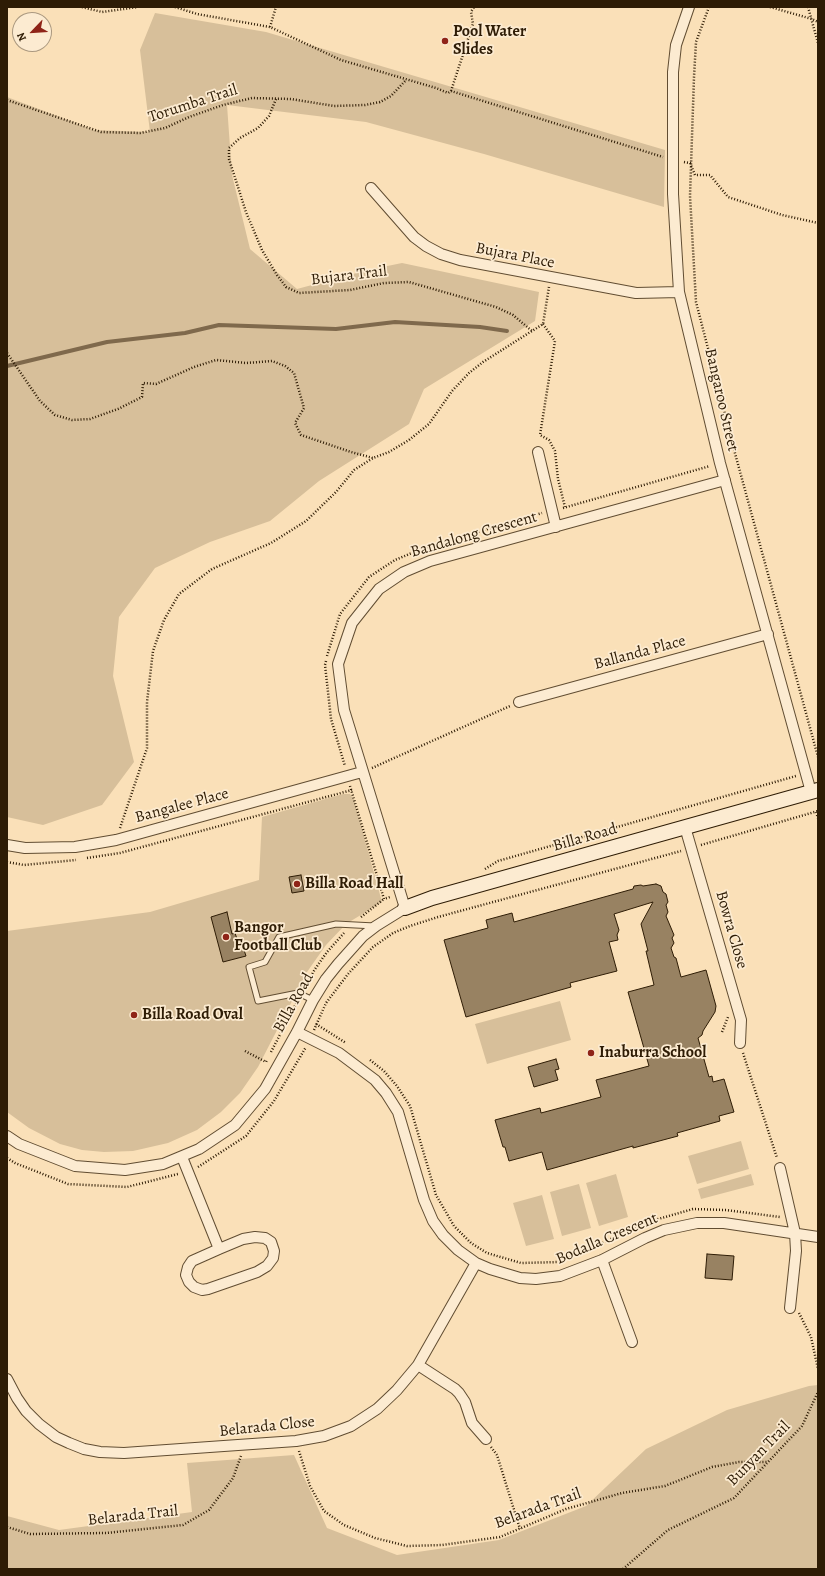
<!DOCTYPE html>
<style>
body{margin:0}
#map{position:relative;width:825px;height:1576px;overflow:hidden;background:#fae0b8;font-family:Alegreya,serif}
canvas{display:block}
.frame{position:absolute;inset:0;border:8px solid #2e1c05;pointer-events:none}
.north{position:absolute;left:12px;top:12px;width:40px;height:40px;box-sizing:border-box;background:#fcebd1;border:1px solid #aa987f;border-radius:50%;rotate:245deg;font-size:11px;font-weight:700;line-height:16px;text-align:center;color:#2e1c05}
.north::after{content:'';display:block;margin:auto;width:14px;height:18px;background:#8f2418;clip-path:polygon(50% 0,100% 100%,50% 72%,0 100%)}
</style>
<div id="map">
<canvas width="825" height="1576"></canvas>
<div class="frame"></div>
<div class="north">N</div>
</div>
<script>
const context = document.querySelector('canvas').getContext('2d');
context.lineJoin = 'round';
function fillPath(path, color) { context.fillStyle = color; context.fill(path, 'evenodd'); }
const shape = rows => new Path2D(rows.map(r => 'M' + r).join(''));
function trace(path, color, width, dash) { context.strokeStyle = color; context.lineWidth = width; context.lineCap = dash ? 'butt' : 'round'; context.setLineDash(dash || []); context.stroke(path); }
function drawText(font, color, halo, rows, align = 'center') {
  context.font = font + ' Alegreya,serif'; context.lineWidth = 3.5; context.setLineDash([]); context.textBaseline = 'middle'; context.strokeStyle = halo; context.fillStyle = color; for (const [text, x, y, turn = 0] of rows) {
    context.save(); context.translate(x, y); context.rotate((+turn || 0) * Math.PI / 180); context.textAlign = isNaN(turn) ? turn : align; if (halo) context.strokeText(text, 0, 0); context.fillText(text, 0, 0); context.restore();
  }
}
fillPath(shape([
 [155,13,266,32,665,150,664,207,484,154,366,122,227,105,232,175,250,249,297,289,368,270,402,263,539,292,535,321,424,389,409,424,319,481,270,521,210,542,155,568,119,617,113,676,134,762,102,805,43,825,7,817,7,97,94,130,150,132,140,50],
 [343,794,350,794,354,800,382,902,346,924,326,945,307,972,258,1067,240,1093,221,1112,197,1130,168,1143,133,1151,104,1152,82,1150,60,1144,29,1128,7,1112,7,931,150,912,259,880,262,817],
 [560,1001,571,1040,487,1064,475,1024],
 [741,1141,749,1169,697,1184,688,1156],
 [616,1174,628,1217,599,1226,586,1183],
 [751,1174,754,1185,701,1199,698,1189],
 [579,1184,591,1228,562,1236,550,1192],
 [542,1195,554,1239,526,1246,513,1203],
 [818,1385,818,1569,7,1569,7,1516,59,1530,192,1512,187,1463,294,1455,327,1528,397,1555,499,1540,586,1506,646,1449,727,1410,809,1386]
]), '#d7bf9a');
trace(shape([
 [7,366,107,342,185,333,219,325,336,329,395,322,480,327,507,331]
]), '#7f694c', 4);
const building = shape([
 [301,875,304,891,292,893,289,877,301,875],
 [656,884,661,886,663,892,666,894,668,902,666,905,668,912,666,916,674,935,672,938,674,943,671,948,674,957,676,958,681,977,706,970,716,1006,715,1012,703,1031,702,1035,698,1038,709,1077,712,1076,713,1082,724,1079,734,1112,719,1116,720,1121,677,1133,678,1136,633,1148,633,1146,547,1170,542,1152,509,1161,505,1147,503,1147,495,1120,540,1108,541,1113,601,1097,596,1080,649,1066,628,992,654,985,646,951,648,951,641,924,653,902,614,914,619,930,617,935,618,940,609,942,617,971,570,983,571,987,466,1017,444,940,488,928,486,920,512,913,514,922,633,889,634,886,641,885,643,886,656,884],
 [227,912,232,934,235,933,238,942,241,941,246,956,223,962,211,917,227,912],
 [556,1059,559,1069,555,1070,558,1080,534,1087,528,1067,556,1059],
 [707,1254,734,1256,732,1280,705,1278,707,1254]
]);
fillPath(building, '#988262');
trace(building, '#2e1c05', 1);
const lane = shape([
 [313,1000,298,993,258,1001,249,967,265,962,279,937,336,924,375,926]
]);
const street = shape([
 [689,7,676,45,673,72,673,194,679,292,720,463,811,792],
 [371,188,414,237,426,246,441,254,460,260,636,293,679,292],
 [538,452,556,527],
 [519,702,768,634],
 [685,827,741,1020,740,1043],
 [7,845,25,848,75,847,116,840,362,772],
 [297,1032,339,1053,375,1080,386,1093,398,1112,424,1200,433,1221,443,1235,458,1250,476,1263,490,1269,520,1278,536,1279,560,1276,602,1260,645,1238,664,1230,697,1223,724,1223,818,1237],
 [7,1136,19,1144,75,1166,125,1170,163,1164,199,1149,235,1125,265,1089,297,1032,313,1000,326,979,338,964,363,936,376,926,405,908,344,710,338,664,352,623,379,589,404,572,430,561,725,480],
 [182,1157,219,1249,243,1239,255,1237,265,1238,271,1242,274,1251,273,1258,267,1266,257,1272,208,1289,202,1290,194,1287,189,1282,186,1275,188,1267,192,1261,219,1249],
 [780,1168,795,1233,796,1251,790,1308],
 [602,1260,632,1342],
 [418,1365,455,1389,459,1393,465,1402,472,1423,486,1439],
 [7,1379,17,1398,26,1411,39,1424,56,1437,69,1443,84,1449,100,1452,124,1453,238,1445,296,1441,324,1436,351,1426,377,1409,397,1390,418,1365,476,1263]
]);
const secondary = shape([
 [405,908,432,898,818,790]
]);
trace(lane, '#614d32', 7);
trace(street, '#614d32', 12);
trace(secondary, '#2e1c05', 16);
trace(shape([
 [82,7,102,12,138,7],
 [175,7,197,14,270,27,341,60,436,88,448,93,451,91,663,157],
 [709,7,696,42,694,77,690,196,696,302,736,457,818,757],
 [770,7,812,19,818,22],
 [808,7,818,43],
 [270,27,276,7],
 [451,91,473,24,471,12,474,7],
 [276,99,269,116,258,128,240,138,229,148,229,159,246,212,262,250,277,275,286,287,299,293,350,290,384,283,409,282,496,307,513,315,532,331],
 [7,100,101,132,140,133,165,128,189,117,223,105,252,98,291,99,334,106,365,105,380,102,391,96,406,80],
 [684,162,690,163,695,175,710,175,728,197,782,215,818,223],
 [543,324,555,341,540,435,549,440,555,451,558,479,565,507],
 [7,353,40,401,55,415,72,420,90,419,118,409,142,397,143,383,156,384,194,367,216,360,246,363,272,361,285,366,294,373,304,408,295,423,301,435,351,452,373,458],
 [563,508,710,466],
 [327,656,340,614,369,577,395,560,424,548,542,513],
 [326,661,325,665,331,719,345,766],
 [372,768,510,706],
 [350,786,384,899,390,897],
 [816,812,818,818],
 [120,828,147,748,147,702,153,651,164,620,179,594,212,569,271,543,306,521,336,492,354,470,373,458,389,452,409,440,429,424,452,391,469,373,483,362,543,324,549,287],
 [701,845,818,811],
 [87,858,120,853,352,790],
 [7,862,24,865,76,860],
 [485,869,498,861,796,776],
 [361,917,384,899],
 [305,987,315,969,327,952,344,933],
 [316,1024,346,1043],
 [314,1030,326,1003,348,974,373,947,393,933,410,926,438,917,681,851],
 [722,1032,728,1017],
 [245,1051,266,1062,267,1060],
 [271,1052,297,1002],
 [743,1053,777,1158],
 [370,1060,384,1071,397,1086,410,1106,436,1195,454,1226,471,1243,487,1253,521,1263,559,1262,595,1247,641,1224,693,1209,726,1210,780,1217],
 [7,1158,15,1163,68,1184,127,1187,178,1174],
 [198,1167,246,1136,274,1101,306,1047],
 [799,1313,811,1337,818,1369],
 [491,1447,497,1455,520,1529],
 [299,1451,310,1486,324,1511,344,1525,375,1538,407,1546,442,1545,500,1537,566,1509,622,1493,665,1486,712,1467,739,1462,768,1462],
 [7,1527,30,1534,106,1533,183,1525,209,1510,233,1478,241,1456],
 [623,1569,668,1530,734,1498,802,1426,818,1392]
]), '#2e1c05', 2.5, [1, 2]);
trace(lane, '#fcebd1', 5);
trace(street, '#fcebd1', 10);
trace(secondary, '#fcebd1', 14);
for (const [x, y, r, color] of [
 [445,41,4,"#8f2418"],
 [297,884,4,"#8f2418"],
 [226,937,4,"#8f2418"],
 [134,1015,4,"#8f2418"],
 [591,1053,4,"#8f2418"]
]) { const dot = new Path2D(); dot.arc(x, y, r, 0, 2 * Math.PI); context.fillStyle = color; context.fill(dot); trace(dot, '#fcebd1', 1.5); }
drawText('bold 16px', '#2e1c05', '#fcebd1', [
 ["Pool Water",453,32],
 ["Slides",453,50],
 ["Billa Road Hall",305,884],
 ["Bangor",234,928],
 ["Football Club",234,946],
 ["Billa Road Oval",142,1015],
 ["Inaburra School",599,1053]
], 'left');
drawText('16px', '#2e1c05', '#fcebd1', [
 ["Torumba Trail",193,104,-18],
 ["Bujara Place",515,256,11],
 ["Bujara Trail",349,276,-7],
 ["Bangaroo Street",721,400,77],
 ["Bandalong Crescent",474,535,-16],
 ["Ballanda Place",640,653,-15],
 ["Bangalee Place",182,806,-15],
 ["Billa Road",585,838,-16],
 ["Bowra Close",731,930,74],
 ["Billa Road",294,1003,-61],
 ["Bodalla Crescent",607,1239,-23],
 ["Belarada Close",267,1427,-6],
 ["Bunyan Trail",759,1454,-46],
 ["Belarada Trail",538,1509,-20],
 ["Belarada Trail",133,1516,-6]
]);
</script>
